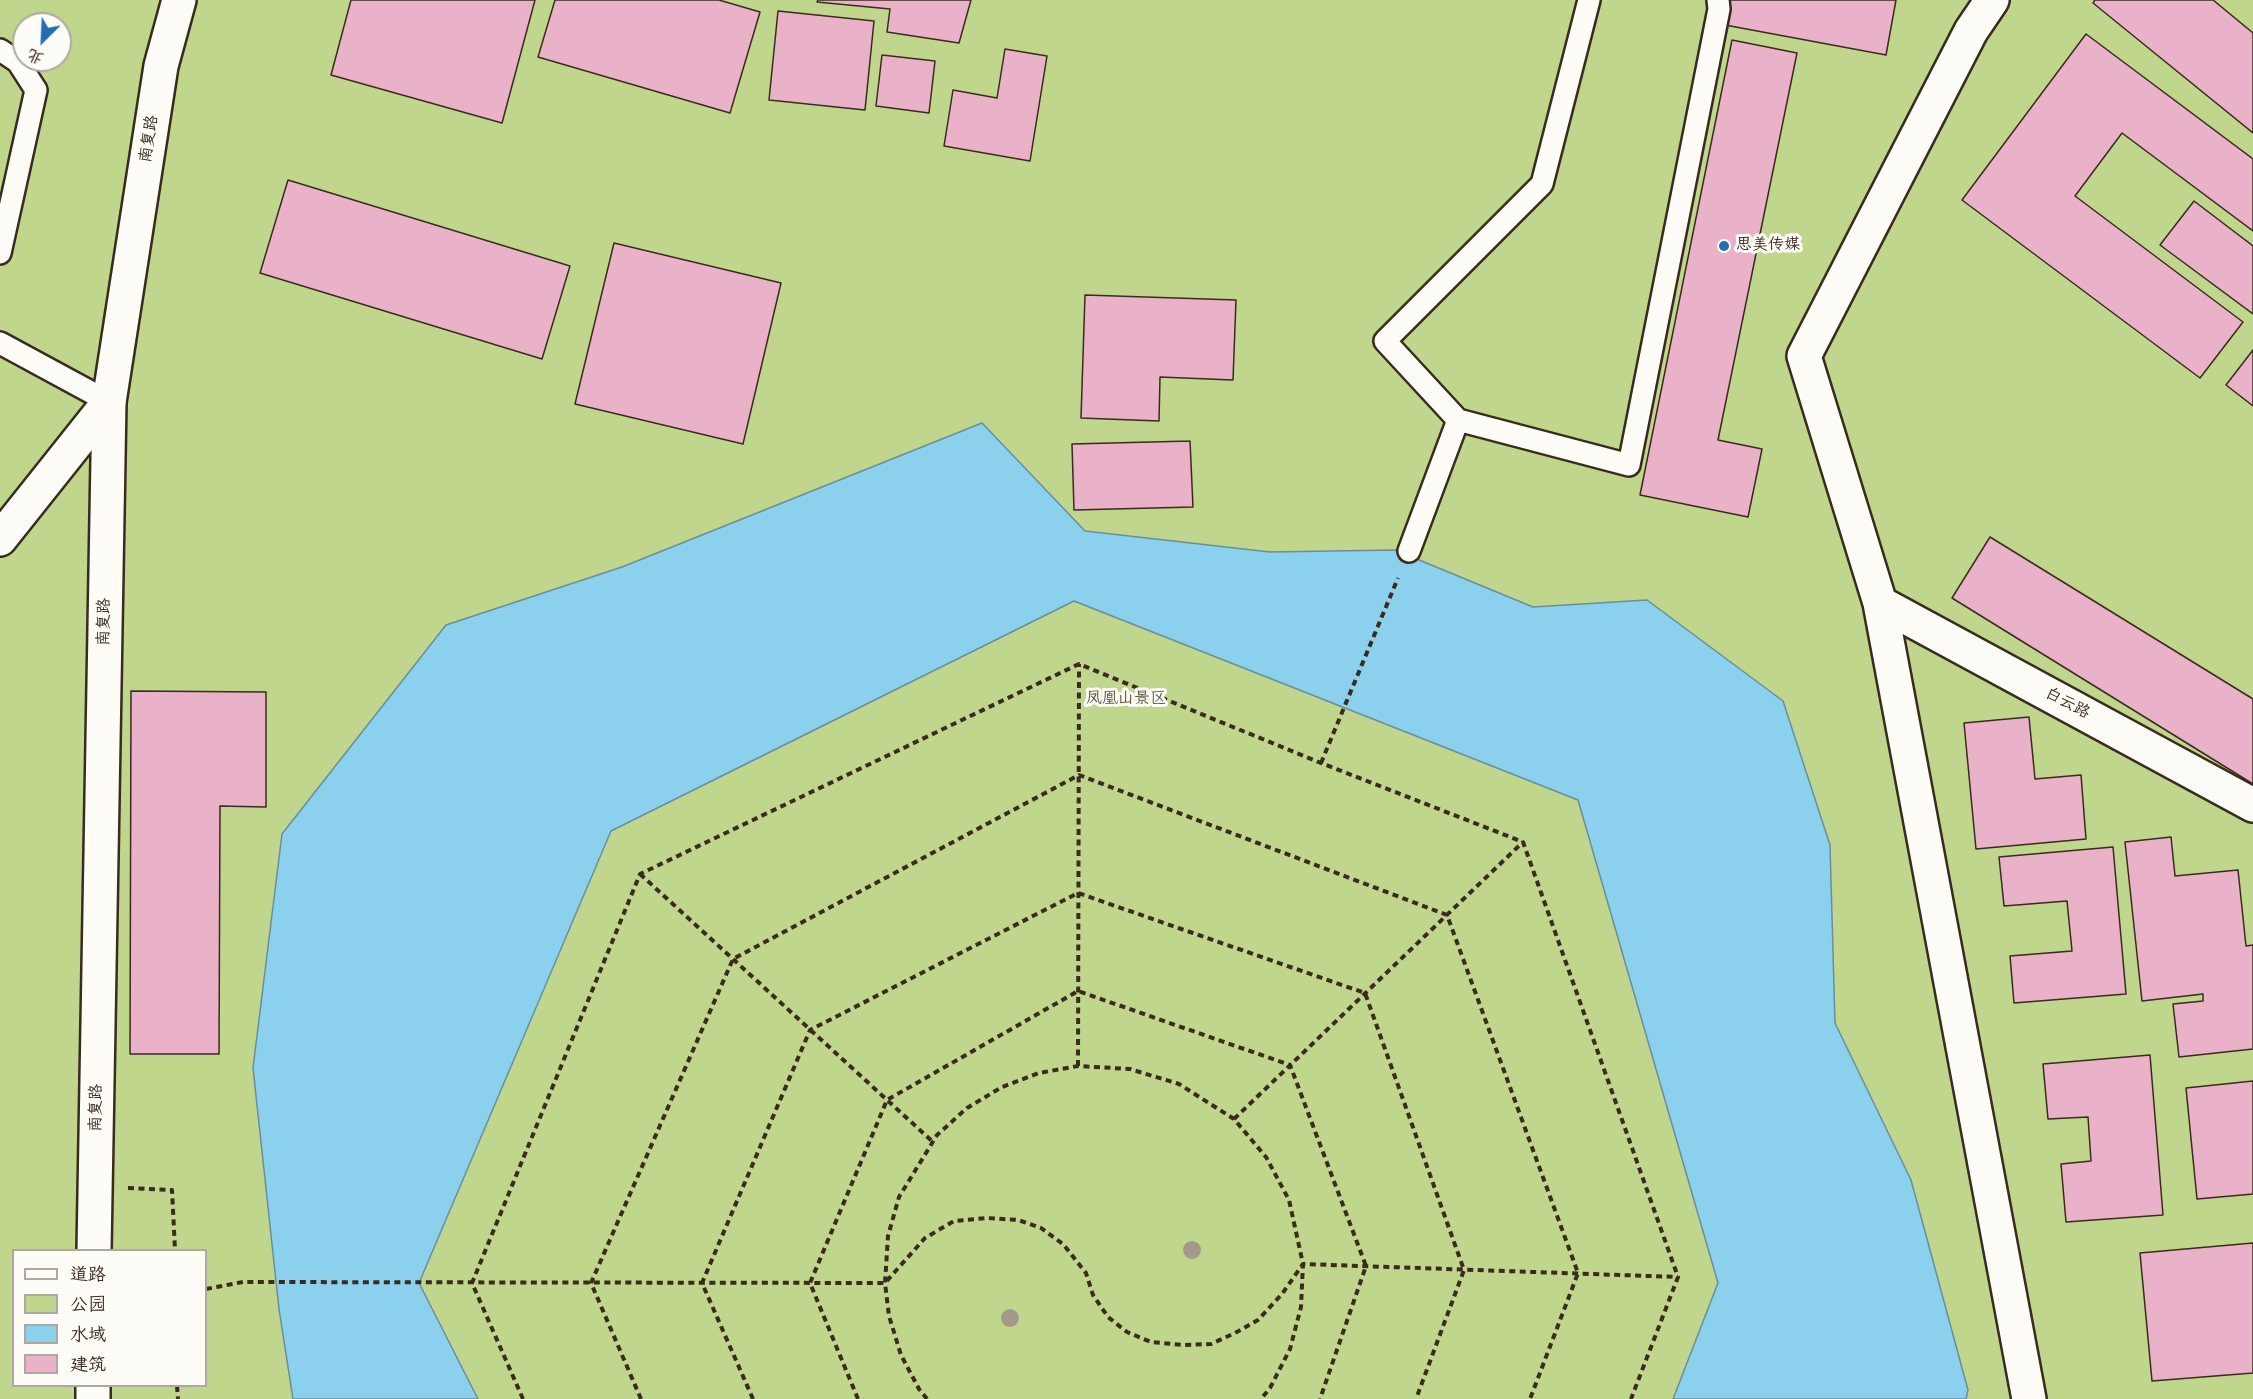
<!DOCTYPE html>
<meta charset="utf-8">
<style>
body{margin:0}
#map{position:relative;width:2253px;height:1399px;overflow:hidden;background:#f9edee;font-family:"Architects Daughter","LXGW WenKai TC",sans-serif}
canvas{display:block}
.legend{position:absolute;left:12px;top:1249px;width:195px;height:138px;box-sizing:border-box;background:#fdfcf7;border:2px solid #afa8a0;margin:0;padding:8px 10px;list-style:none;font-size:18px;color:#3b2a1e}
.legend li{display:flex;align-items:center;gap:12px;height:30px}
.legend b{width:30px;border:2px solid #afa8a0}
.north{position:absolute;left:12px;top:12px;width:60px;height:60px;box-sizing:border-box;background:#fdfcf7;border:2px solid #afa8a0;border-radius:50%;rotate:204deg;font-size:16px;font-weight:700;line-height:24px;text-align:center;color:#3b2a1e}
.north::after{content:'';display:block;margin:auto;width:21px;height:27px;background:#1f6fb2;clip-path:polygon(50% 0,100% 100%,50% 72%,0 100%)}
</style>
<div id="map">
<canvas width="2253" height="1399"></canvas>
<ul class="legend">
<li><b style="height:8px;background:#fdfcf7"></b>道路</li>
<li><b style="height:16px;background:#bfd68c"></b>公园</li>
<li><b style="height:16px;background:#8bd0ed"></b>水域</li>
<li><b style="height:16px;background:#eab2c9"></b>建筑</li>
</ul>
<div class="north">北</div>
</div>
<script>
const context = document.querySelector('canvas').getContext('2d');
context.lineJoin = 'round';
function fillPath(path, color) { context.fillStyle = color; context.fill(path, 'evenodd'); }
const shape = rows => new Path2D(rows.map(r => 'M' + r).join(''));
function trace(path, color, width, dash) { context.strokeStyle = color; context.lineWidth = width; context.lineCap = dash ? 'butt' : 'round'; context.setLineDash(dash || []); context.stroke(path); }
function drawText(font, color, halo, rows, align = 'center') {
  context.font = font + ' "Architects Daughter","LXGW WenKai TC",sans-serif'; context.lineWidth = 6; context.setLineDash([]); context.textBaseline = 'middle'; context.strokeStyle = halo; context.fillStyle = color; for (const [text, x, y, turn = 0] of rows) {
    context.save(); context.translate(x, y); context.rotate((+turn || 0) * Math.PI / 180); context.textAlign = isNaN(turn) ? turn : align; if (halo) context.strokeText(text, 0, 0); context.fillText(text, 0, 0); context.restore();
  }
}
fillPath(shape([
 [0,0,2253,0,2253,1399,0,1399],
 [24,24,60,24,60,60,24,60],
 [14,1250,206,1250,206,1386,14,1386]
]), '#bfd68c');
const water = shape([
 [982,423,1085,531,1270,552,1395,550,1533,607,1647,600,1783,701,1830,845,1835,1023,1911,1180,1968,1390,1966,1399,1673,1399,1718,1283,1578,800,1074,601,611,831,419,1283,478,1399,293,1399,279,1309,253,1068,282,834,446,625,622,567,982,423]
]);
fillPath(water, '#8bd0ed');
trace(water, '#6b8e9a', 1.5);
const building = shape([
 [351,0,535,0,502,123,331,75,351,0],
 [555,0,719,0,760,12,730,113,538,57,555,0],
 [818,0,971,0,959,43,887,32,890,9,817,2,818,0],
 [1729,0,1896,0,1886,55,1725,25,1729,0],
 [2095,0,2213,0,2253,33,2253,133,2093,3,2095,0],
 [778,11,874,21,865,110,769,100,778,11],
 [2086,34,2253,159,2253,231,2122,133,2075,196,2243,322,2200,378,1962,200,2086,34],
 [1732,40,1797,53,1718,440,1762,449,1748,517,1640,495,1732,40],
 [1005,49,1047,56,1030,161,944,146,953,90,997,98,1005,49],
 [882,55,935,61,929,113,876,106,882,55],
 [288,180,570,266,542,359,260,273,288,180],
 [2194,201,2253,246,2253,314,2160,245,2194,201],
 [614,243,781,283,743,444,575,404,614,243],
 [1085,295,1236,300,1233,380,1160,377,1159,421,1081,418,1085,295],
 [2253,350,2253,406,2226,385,2253,350],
 [1190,441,1193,507,1074,510,1072,444,1190,441],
 [1990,537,2253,699,2253,784,1952,598,1990,537],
 [131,691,266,692,266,807,220,806,219,1054,130,1054,131,691],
 [2029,717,2035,779,2081,775,2086,839,1976,849,1964,723,2029,717],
 [2171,837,2175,876,2238,870,2246,946,2253,945,2253,1049,2179,1057,2173,1004,2203,1001,2203,994,2142,1001,2125,842,2171,837],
 [2113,847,2126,994,2014,1003,2010,956,2072,951,2067,901,2004,906,1999,857,2113,847],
 [2150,1055,2163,1215,2066,1222,2061,1164,2091,1161,2088,1117,2048,1119,2043,1064,2150,1055],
 [2253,1081,2253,1194,2197,1199,2186,1088,2253,1081],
 [2253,1243,2253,1373,2152,1381,2140,1253,2253,1243]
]);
fillPath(building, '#eab2c9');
trace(building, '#3b2a1e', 1.5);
const service = shape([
 [0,50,18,62,36,90,0,253],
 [0,343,109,402],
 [1458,420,1385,341,1542,184,1589,0],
 [1409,551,1458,420,1629,465,1719,9,1718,0]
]);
const minor = shape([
 [1992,0,1971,31,1804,356,1880,603,2029,1399],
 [0,539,109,402],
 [1880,603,2253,805]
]);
const tertiary = shape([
 [94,1250,109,402,161,66,179,0],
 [93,1386,93,1399]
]);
trace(service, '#3b2a1e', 26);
trace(minor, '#3b2a1e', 38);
trace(tertiary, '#3b2a1e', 38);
trace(shape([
 [1321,763,1398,578],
 [640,874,933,1142],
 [1078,1066,1079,664],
 [1234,1119,1523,842],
 [128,1188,172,1190,175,1250],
 [206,1289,243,1282,885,1283,925,1238,954,1221,987,1218,1018,1220,1041,1228,1063,1244,1086,1273,1093,1295,1108,1317,1127,1332,1151,1342,1183,1345,1211,1344,1235,1333,1258,1320,1282,1294,1303,1264,1678,1277],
 [177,1386,178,1399],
 [523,1399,472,1283,640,874,1079,664,1321,763,1523,842,1678,1277,1631,1399],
 [641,1399,591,1283,733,959,1079,775,1447,915,1578,1273,1530,1399],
 [753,1399,702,1283,810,1030,1078,893,1365,993,1464,1270,1416,1399],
 [858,1399,810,1283,887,1100,1078,991,1290,1065,1366,1266,1320,1399],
 [927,1399,919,1389,901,1355,889,1316,885,1283,888,1236,899,1197,937,1135,967,1108,1002,1087,1039,1073,1078,1066,1130,1069,1179,1084,1234,1119,1266,1157,1289,1200,1303,1264,1301,1307,1290,1349,1270,1388,1261,1399]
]), '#3b2a1e', 4, [6, 4.5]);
trace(service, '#fdfcf7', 21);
trace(minor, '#fdfcf7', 33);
trace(tertiary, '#fdfcf7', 33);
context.fillStyle = '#a3998b';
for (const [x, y] of [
 [1192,1250],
 [1010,1318]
]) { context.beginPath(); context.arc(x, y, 9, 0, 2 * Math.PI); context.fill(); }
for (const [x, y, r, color] of [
 [1724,246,6,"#1f6fb2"]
]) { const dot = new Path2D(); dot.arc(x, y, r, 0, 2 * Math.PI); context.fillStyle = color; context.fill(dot); trace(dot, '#fdfcf7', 2); }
drawText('16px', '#3b2a1e', '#fdfcf7', [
 ["南复路",150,139,-81],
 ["南复路",105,622,-89],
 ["白云路",2067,704,28],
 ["南复路",97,1108,-89]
]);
drawText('16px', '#3b2a1e', '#fdfcf7', [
 ["思美传媒",1736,246]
], 'left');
drawText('16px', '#5c553a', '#fdfcf7', [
 ["凤凰山景区",1126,700]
]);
</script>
